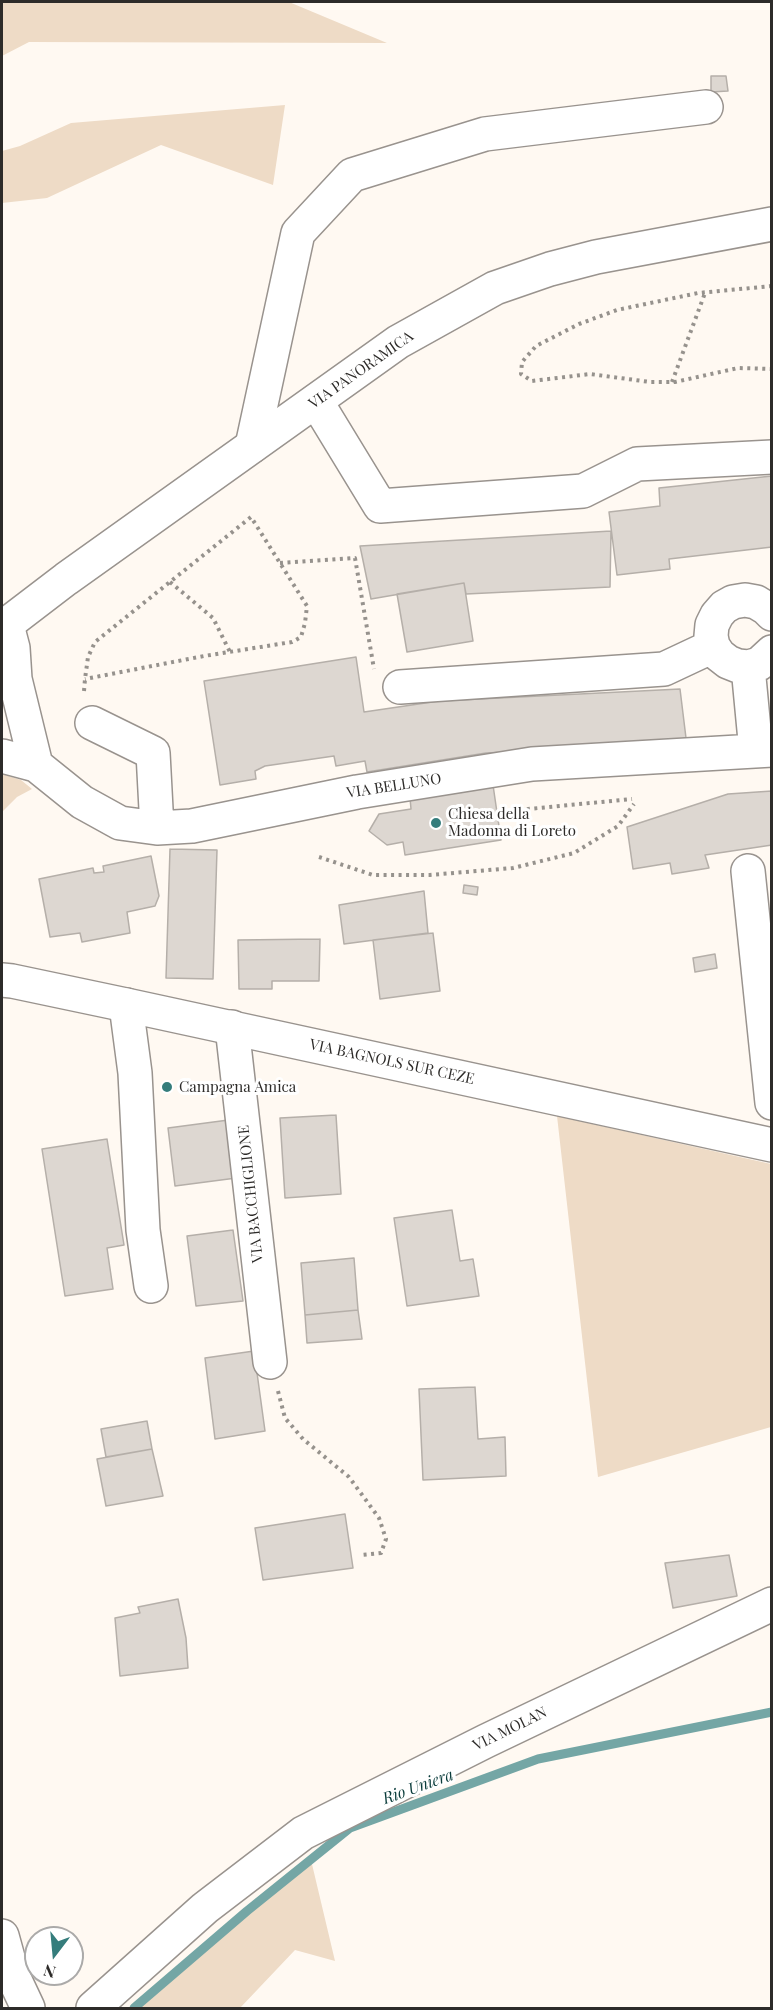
<!DOCTYPE html>
<style>
body{margin:0}
#map{position:relative;width:773px;height:2010px;overflow:hidden;background:#fff9f2;font-family:"Playfair Display",serif}
canvas{display:block}
.frame{position:absolute;inset:0;border:3px solid #2d2b29;pointer-events:none}
.north{position:absolute;left:24px;top:1926px;width:60px;height:60px;box-sizing:border-box;background:#fff;border:2px solid #abaaa9;border-radius:50%;rotate:196deg;font-size:16px;font-weight:700;line-height:24px;text-align:center;color:#2d2b29}
.north::after{content:'';display:block;margin:auto;width:21px;height:27px;background:#357d7c;clip-path:polygon(50% 0,100% 100%,50% 72%,0 100%)}
</style>
<div id="map">
<canvas width="773" height="2010"></canvas>
<div class="frame"></div>
<div class="north">N</div>
</div>
<script>
const context = document.querySelector('canvas').getContext('2d');
context.lineJoin = 'round';
function fillPath(path, color) { context.fillStyle = color; context.fill(path, 'evenodd'); }
const shape = rows => new Path2D(rows.map(r => 'M' + r).join(''));
function trace(path, color, width, dash) { context.strokeStyle = color; context.lineWidth = width; context.lineCap = dash ? 'butt' : 'round'; context.setLineDash(dash || []); context.stroke(path); }
function drawText(font, color, halo, rows, align = 'center') {
  context.font = font + ' "Playfair Display",serif'; context.lineWidth = 6; context.setLineDash([]); context.textBaseline = 'middle'; context.strokeStyle = halo; context.fillStyle = color; for (const [text, x, y, turn = 0] of rows) {
    context.save(); context.translate(x, y); context.rotate((+turn || 0) * Math.PI / 180); context.textAlign = isNaN(turn) ? turn : align; if (halo) context.strokeText(text, 0, 0); context.fillText(text, 0, 0); context.restore();
  }
}
fillPath(shape([
 [2,2,289,2,387,43,29,42,2,56],
 [285,105,273,185,161,145,47,198,2,203,2,151,20,146,71,123],
 [2,774,21,780,32,789,17,797,2,812],
 [557,1116,771,1164,771,1427,598,1477],
 [311,1860,335,1961,295,1950,240,2008,134,2008,247,1911]
]), '#eedbc6');
trace(shape([
 [134,2008,247,1911,350,1828,538,1759,772,1712]
]), '#74a6a5', 9);
const building = shape([
 [711,76,726,76,728,91,711,92,711,76],
 [772,476,772,547,669,559,670,569,617,575,609,512,660,506,659,488,772,476],
 [611,531,610,587,466,594,464,583,371,599,360,546,611,531],
 [464,583,473,641,407,652,397,594,464,583],
 [356,657,364,712,439,701,680,689,686,738,639,746,486,753,367,772,365,761,336,766,334,756,265,766,255,771,256,779,220,785,204,681,356,657],
 [493,785,501,840,405,855,403,842,387,845,369,831,379,814,411,809,410,798,493,785],
 [772,791,772,845,705,855,709,868,672,874,670,863,633,869,627,827,728,794,772,791],
 [170,849,217,850,213,979,166,978,170,849],
 [151,856,159,896,155,906,127,912,130,933,82,942,80,933,50,937,39,879,93,868,94,873,104,872,103,866,151,856],
 [464,885,478,887,477,895,463,893,464,885],
 [424,891,428,933,344,944,339,905,424,891],
 [433,933,440,991,380,999,373,940,433,933],
 [320,939,319,981,272,981,272,989,239,989,238,940,320,939],
 [715,954,717,968,695,972,693,958,715,954],
 [336,1115,341,1194,285,1198,280,1118,336,1115],
 [236,1119,244,1177,175,1186,168,1128,236,1119],
 [107,1139,124,1245,107,1248,113,1289,65,1296,42,1149,107,1139],
 [452,1210,460,1261,473,1259,479,1296,407,1306,394,1218,452,1210],
 [233,1230,243,1301,196,1306,187,1236,233,1230],
 [354,1258,358,1310,305,1315,301,1263,354,1258],
 [358,1310,362,1339,307,1343,305,1315,358,1310],
 [254,1351,265,1431,215,1439,205,1358,254,1351],
 [475,1387,478,1439,505,1437,506,1476,423,1480,419,1389,475,1387],
 [147,1421,152,1449,106,1457,101,1429,147,1421],
 [152,1449,163,1496,106,1506,97,1459,152,1449],
 [345,1514,353,1568,263,1580,255,1528,345,1514],
 [729,1555,737,1596,673,1608,665,1563,729,1555],
 [178,1599,186,1638,188,1668,120,1676,115,1618,140,1613,138,1607,178,1599]
]);
fillPath(building, '#ddd7d1');
trace(building, '#b5afa9', 1.5);
const minor = shape([
 [316,401,380,506,583,491,637,464,772,457],
 [252,446,298,233,352,175,485,134,706,107],
 [772,614,766,608,756,602,745,600,733,602,724,607,717,615,712,625,711,636,713,646,719,655,728,662,738,666,748,667,759,664,772,652],
 [7,625,13,648,15,679,36,765],
 [748,667,756,751],
 [400,687,664,669,713,646],
 [92,723,153,753,157,828],
 [2,756,36,765,82,802,120,823,157,828,192,826,357,792,532,764,772,750],
 [748,871,772,1103],
 [126,1005,135,1073,143,1230,151,1286],
 [232,1027,270,1362],
 [2,1936,13,1976,28,2008],
 [93,2008,205,1908,303,1833,486,1741,772,1604]
]);
const major = shape([
 [2,628,66,579,398,342,495,288,550,269,596,257,772,224],
 [2,980,12,981,126,1005,772,1145]
]);
trace(minor, '#99938e', 36);
trace(major, '#99938e', 36);
trace(shape([
 [772,286,698,293,617,310,579,324,536,346,522,362,521,374,532,381,590,374,650,382,675,382,738,368,772,369],
 [672,382,705,293],
 [280,563,355,558,374,669],
 [170,582,213,618,230,652],
 [84,691,85,679,88,657,95,642,251,517,307,606,305,623,301,637,292,642,204,656,85,679],
 [497,812,632,799],
 [319,857,373,875,430,875,513,868,574,853,618,826,634,804],
 [278,1391,285,1418,303,1439,349,1477,379,1518,386,1539,381,1553,361,1555]
]), '#96928d', 4, [3, 4.5]);
trace(minor, '#fff', 33);
trace(major, '#fff', 33);
for (const [x, y, r, color] of [
 [436,823,6,"#357d7c"],
 [167,1087,6,"#357d7c"]
]) { const dot = new Path2D(); dot.arc(x, y, r, 0, 2 * Math.PI); context.fillStyle = color; context.fill(dot); trace(dot, '#fff', 2); }
drawText('15px', '#2d2b29', '#fff', [
 ["VIA PANORAMICA",361,370,-35],
 ["VIA BELLUNO",394,786,-9],
 ["VIA BAGNOLS SUR CEZE",392,1062,12],
 ["VIA BACCHIGLIONE",251,1194,-96],
 ["VIA MOLAN",510,1729,-26]
]);
drawText('15px', '#2d2b29', '#fff', [
 ["Chiesa della",448,814],
 ["Madonna di Loreto",448,831],
 ["Campagna Amica",179,1087]
], 'left');
drawText('italic 16px', '#0a3c3b', '#fff', [
 ["Rio Uniera",418,1787,-20]
]);
</script>
